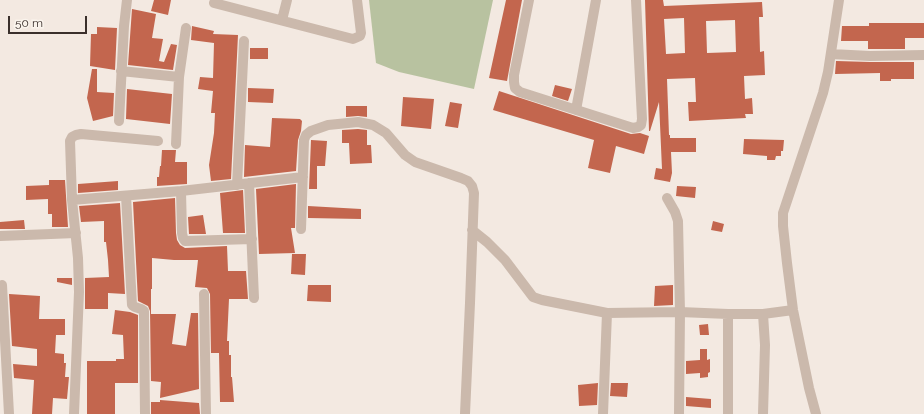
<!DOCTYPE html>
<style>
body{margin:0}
#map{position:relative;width:924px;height:414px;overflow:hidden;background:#f3e9e1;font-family:Raleway,sans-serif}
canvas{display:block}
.scale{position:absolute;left:8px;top:16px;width:79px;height:18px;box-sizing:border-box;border:2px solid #3a2f2b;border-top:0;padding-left:5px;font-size:12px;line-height:14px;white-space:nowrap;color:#3a2f2b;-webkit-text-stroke:3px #faf4ed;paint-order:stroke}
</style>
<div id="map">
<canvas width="924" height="414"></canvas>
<div class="scale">50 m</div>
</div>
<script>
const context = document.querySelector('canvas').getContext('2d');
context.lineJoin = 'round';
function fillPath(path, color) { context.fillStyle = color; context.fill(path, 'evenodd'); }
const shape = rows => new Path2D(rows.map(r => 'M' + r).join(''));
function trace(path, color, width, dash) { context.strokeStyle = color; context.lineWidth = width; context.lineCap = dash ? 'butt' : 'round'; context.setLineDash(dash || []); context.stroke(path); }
fillPath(shape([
 [369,0,493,0,474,89,399,72,376,63]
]), '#b8c2a0');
fillPath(shape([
 [154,0,171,0,168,15,151,11],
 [506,0,522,0,507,81,489,78],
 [645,0,663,0,664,6,762,2,763,17,759,17,760,52,764,51,765,75,744,76,745,99,752,98,753,114,745,114,746,118,689,121,688,102,696,102,695,78,667,79,669,135,670,135,670,138,696,138,696,152,671,152,672,173,670,182,654,179,656,168,662,169,659,102,650,131,649,131],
 [684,18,685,53,666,54,664,19],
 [735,20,736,52,707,53,706,21],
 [132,9,156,14,152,38,163,39,159,61,164,62,171,44,177,45,173,70,128,65],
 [869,23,924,23,924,38,905,38,905,49,868,49,868,41,841,41,842,26,869,26],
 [192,26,214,31,213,34,238,35,231,179,211,181,209,165,214,133,215,113,211,113,213,91,198,89,200,77,213,78,214,43,191,40],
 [97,27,117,28,115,70,90,66,91,34,97,34],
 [250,48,268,48,268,59,250,59],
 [836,61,870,62,914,62,914,79,891,79,891,81,880,81,880,73,835,74],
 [92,69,97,69,97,92,114,93,113,116,93,121,87,98],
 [555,85,572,89,568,101,552,96],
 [248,88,274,89,273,103,248,102],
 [127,89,172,94,170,124,126,119],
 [499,91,631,134,640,133,649,136,644,154,616,146,610,173,588,168,594,140,493,110],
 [403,97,434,99,431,129,401,126],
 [450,102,462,104,458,128,445,126],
 [346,106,367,106,367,117,358,116,346,117],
 [272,118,300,119,302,121,301,131,298,140,296,171,244,177,245,145,270,147],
 [358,129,367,130,367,145,371,145,372,163,350,164,349,143,342,143,342,130],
 [744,139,784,140,783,151,781,151,781,156,776,156,775,160,767,160,767,156,743,154],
 [311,140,327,141,325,166,317,166,317,189,309,189],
 [162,150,176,150,175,162,187,162,187,184,157,186,157,177,159,177,160,166,161,166],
 [49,180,65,180,68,227,52,227,52,214,48,214,48,199,26,200,26,186,49,185],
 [118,181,118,190,78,193,78,184],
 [296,184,295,228,291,228,295,253,259,254,256,189],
 [677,186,696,187,695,198,676,196],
 [243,190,245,233,223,233,220,193],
 [175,198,176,233,177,240,180,245,185,248,227,246,228,271,246,271,248,299,229,299,227,341,229,341,229,355,231,355,231,377,232,377,234,402,220,402,219,353,211,353,210,294,207,288,195,287,198,260,174,260,152,258,152,289,151,289,151,314,176,314,172,344,186,346,191,313,198,313,199,389,160,398,161,382,151,381,150,311,148,306,138,301,133,202],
 [120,203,125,294,108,293,108,309,85,309,85,278,109,277,108,260,106,242,104,242,104,221,81,222,79,206],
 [308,206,361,209,361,219,308,218],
 [203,215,206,234,189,234,188,217],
 [24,220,25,229,0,229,0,222],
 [713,221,724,224,722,232,711,230],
 [292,254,306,254,305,275,291,274],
 [57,278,72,278,72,285,57,282],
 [308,285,331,285,331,302,307,301],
 [673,285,673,305,654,306,655,286],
 [9,294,40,296,39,319,65,319,65,335,56,335,55,353,64,354,64,363,66,363,65,377,69,377,67,399,53,398,52,414,32,414,34,380,14,378,13,364,37,366,37,349,12,346],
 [115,310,130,312,138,315,138,383,115,383,115,414,87,414,87,361,116,361,116,359,124,359,123,335,112,334],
 [708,324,709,335,700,335,699,325],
 [700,349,707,349,707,360,710,359,710,372,708,373,708,377,700,378,700,373,686,374,686,361,700,360],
 [598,383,597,405,579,406,578,385],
 [611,383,628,383,627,397,610,396],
 [686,397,711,399,711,408,686,406],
 [160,400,199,403,200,414,151,414,151,402,160,402]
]), '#c3664e');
trace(shape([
 [529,0,514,75,514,82,515,88,520,92,633,128,638,127,641,125,642,119,636,0],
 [214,3,353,39,360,36,361,33,357,0],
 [282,20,287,0],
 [831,54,870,56,924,55],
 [121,71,179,77],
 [576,110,596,0],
 [119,121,124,26,127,0],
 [176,144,179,77,186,28],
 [249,183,254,298],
 [237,185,244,41],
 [181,191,182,233,183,238,185,241,252,239],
 [126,196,132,305,135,307,141,309,144,311,144,315,145,414],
 [667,198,675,212,678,221,680,312,679,414],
 [72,200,181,191,303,177],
 [301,229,304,140,306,135,311,131,328,125,358,122,373,125,386,133,405,155,415,162,461,178,468,181,472,186,474,193,470,303,465,414],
 [472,230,487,242,505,260,533,297,542,300,607,313,680,312,728,314,763,314,793,310],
 [0,236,76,233],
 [2,285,9,414],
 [204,294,206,414],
 [728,314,728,414],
 [74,414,79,292,78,258,72,200,70,141,72,137,76,135,81,134,158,141],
 [603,414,607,313],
 [763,414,765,345,763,314],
 [816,414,809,388,793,310,787,263,783,226,783,213,823,93,828,72,839,0]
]), '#cbb9ac', 10);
</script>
